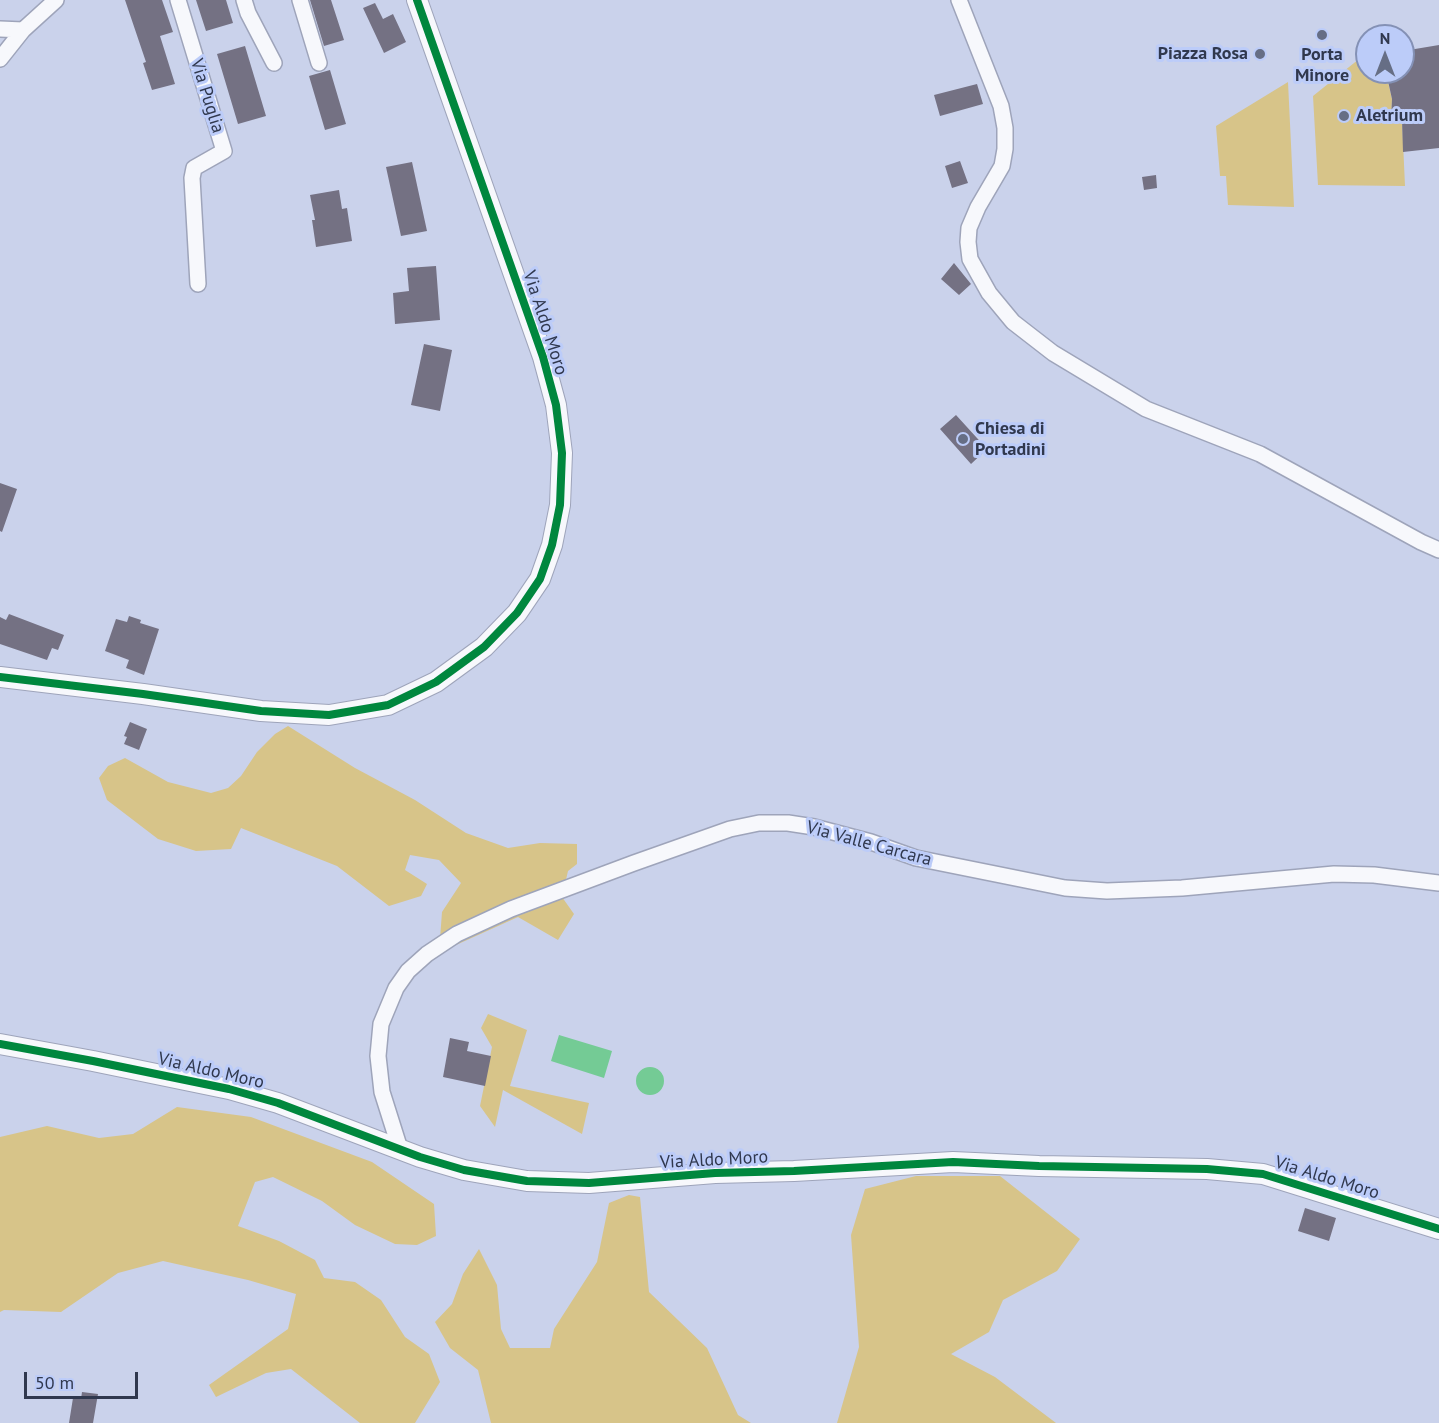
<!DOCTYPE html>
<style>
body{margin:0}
#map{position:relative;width:1439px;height:1423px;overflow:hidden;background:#cad2eb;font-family:"PT Sans",sans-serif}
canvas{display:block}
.north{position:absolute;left:1355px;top:24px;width:60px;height:60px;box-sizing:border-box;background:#bcccf9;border:2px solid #8491b5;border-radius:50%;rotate:0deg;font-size:16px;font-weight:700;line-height:24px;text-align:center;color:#30384e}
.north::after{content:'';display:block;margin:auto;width:21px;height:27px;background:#666e85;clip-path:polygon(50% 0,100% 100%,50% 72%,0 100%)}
.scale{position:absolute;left:24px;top:1372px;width:114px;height:27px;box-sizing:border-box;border:3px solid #30384e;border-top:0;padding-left:8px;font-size:18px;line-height:21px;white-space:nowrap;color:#30384e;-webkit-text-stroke:4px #bcccf9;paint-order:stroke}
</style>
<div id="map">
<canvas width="1439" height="1423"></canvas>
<div class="north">N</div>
<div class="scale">50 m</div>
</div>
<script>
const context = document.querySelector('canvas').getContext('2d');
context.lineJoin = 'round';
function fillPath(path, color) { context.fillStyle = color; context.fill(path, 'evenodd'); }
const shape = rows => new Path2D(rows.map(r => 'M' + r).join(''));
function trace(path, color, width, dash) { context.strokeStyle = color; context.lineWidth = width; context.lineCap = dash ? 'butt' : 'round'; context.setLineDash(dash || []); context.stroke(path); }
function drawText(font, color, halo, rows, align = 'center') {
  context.font = font + ' "PT Sans",sans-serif'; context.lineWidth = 6; context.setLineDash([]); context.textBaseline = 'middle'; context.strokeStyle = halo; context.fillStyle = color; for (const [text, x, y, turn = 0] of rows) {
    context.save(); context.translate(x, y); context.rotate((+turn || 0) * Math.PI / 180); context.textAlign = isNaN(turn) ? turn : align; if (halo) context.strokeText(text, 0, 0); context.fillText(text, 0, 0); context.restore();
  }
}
fillPath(shape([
 [1367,58,1367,72,1393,72,1395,79,1388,82,1392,99,1391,120,1402,120,1405,186,1318,185,1313,96,1359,59],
 [1288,82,1294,207,1228,205,1226,176,1220,176,1216,126],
 [288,726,355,768,415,800,466,833,508,848,540,843,577,844,577,864,568,871,562,897,574,914,558,940,518,917,456,945,440,939,442,912,461,883,439,860,410,855,405,870,427,884,421,896,389,906,337,866,241,828,231,849,196,851,158,839,107,800,99,778,108,766,125,758,168,782,211,793,228,788,241,776,257,752,275,734],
 [488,1014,527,1030,510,1086,589,1103,582,1134,503,1090,495,1127,480,1106,492,1047,481,1028],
 [177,1107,251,1117,372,1162,434,1204,436,1236,417,1245,395,1244,355,1225,322,1201,273,1177,255,1182,238,1226,279,1241,315,1260,324,1278,355,1282,381,1300,405,1337,429,1354,440,1382,415,1423,360,1423,291,1369,266,1373,216,1397,209,1385,288,1329,296,1294,248,1280,163,1261,118,1273,61,1312,4,1310,0,1312,0,1137,47,1126,99,1138,133,1134],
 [916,1176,1000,1176,1080,1239,1057,1271,1003,1300,989,1332,951,1354,995,1377,1056,1423,837,1423,859,1347,851,1235,865,1189],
 [629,1195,640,1197,649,1292,707,1348,738,1415,751,1423,491,1423,478,1370,450,1348,435,1322,452,1304,463,1274,479,1249,497,1285,501,1329,510,1348,550,1348,554,1329,597,1262,609,1203]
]), '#d7c489');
fillPath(shape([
 [559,1035,612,1051,604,1078,551,1061],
 '636 1081a14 14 0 1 1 28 0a14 14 0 1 1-28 0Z'
]), '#74cb95');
fillPath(shape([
 [125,0,162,0,173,32,160,36,175,84,152,90,143,63,146,62],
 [196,0,226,0,233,23,206,31],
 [310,0,331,0,344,40,324,46],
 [375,3,383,19,393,14,406,42,384,53,363,8],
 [1439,45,1439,148,1403,152,1402,120,1391,121,1392,99,1388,81,1395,79,1393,72,1403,72,1403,51],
 [245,46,266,116,238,124,217,54],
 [330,70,346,124,325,130,309,76],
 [977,84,983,104,940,116,934,95],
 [960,161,968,183,952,188,945,166],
 [412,162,427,231,401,236,386,167],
 [1156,175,1157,188,1144,190,1142,177],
 [339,190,342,209,347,208,352,241,316,247,312,220,315,220,310,195],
 [954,263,971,284,959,295,941,279],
 [436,266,440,320,395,324,393,293,409,291,407,268],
 [424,344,452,350,440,411,411,405],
 [956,415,987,449,971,464,940,429],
 [0,483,17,489,2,532,0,531],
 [9,614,64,635,58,650,52,648,47,660,0,644,0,617,6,620],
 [129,616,141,620,140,623,159,629,144,675,126,668,129,660,105,651,116,619,127,622],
 [130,722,147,729,139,750,124,744,127,737,124,736],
 [450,1038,469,1042,467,1051,491,1056,485,1086,443,1077],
 [1305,1208,1336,1218,1329,1241,1298,1231],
 [82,1392,98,1394,93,1423,69,1423,73,1398,81,1399]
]), '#747183');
const minor = shape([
 [178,0,224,151,194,168,192,178,198,284],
 [244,0,248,13,274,63],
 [300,0,319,63],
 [959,0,1001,106,1005,128,1005,149,1002,166,978,207,969,228,968,242,970,259,989,293,1013,322,1053,353,1146,409,1260,454,1421,542,1439,550],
 [0,29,23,30],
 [0,59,23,30,56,0],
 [400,1149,382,1092,378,1056,381,1024,396,988,408,971,427,954,457,934,511,909,634,863,730,829,759,823,788,823,814,827,871,842,916,858,1065,888,1107,891,1182,888,1334,874,1374,875,1439,883]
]);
const major = shape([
 [0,677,143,694,261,711,329,715,388,705,436,682,484,647,517,613,540,579,552,545,560,505,562,453,556,405,543,357,417,0],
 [0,1044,93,1061,229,1089,278,1103,420,1157,464,1170,527,1181,589,1183,715,1173,794,1171,953,1162,1039,1166,1207,1169,1263,1174,1439,1229]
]);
trace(minor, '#9ea4ba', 18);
trace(major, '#9ea4ba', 22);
trace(minor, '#f7f8fc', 15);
trace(major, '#f7f8fc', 20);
trace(shape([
 [0,677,143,694,261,711,329,715,388,705,436,682,484,647,517,613,540,579,552,545,560,505,562,453,556,405,543,357,417,0],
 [0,1044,93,1061,229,1089,278,1103,420,1157,464,1170,527,1181,589,1183,715,1173,794,1171,953,1162,1039,1166,1207,1169,1263,1174,1439,1229]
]), '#00873e', 8);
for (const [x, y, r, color] of [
 [1322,35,6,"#666e85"],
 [1260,54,6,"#666e85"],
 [1344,116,6,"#666e85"],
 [963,439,6,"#666e85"]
]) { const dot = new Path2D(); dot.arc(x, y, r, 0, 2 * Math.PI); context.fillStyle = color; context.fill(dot); trace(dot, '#bcccf9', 2); }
drawText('bold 18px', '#30384e', '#bcccf9', [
 ["Piazza Rosa",1248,54,"right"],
 ["Porta",1322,55,"center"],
 ["Minore",1322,76,"center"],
 ["Aletrium",1356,116],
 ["Chiesa di",975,429],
 ["Portadini",975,450]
], 'left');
drawText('18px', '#30384e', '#bcccf9', [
 ["Via Puglia",207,96,73],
 ["Via Aldo Moro",545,323,72],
 ["Via Valle Carcara",869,844,15],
 ["Via Aldo Moro",211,1071,13],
 ["Via Aldo Moro",714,1160,-3],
 ["Via Aldo Moro",1327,1178,17]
]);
</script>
